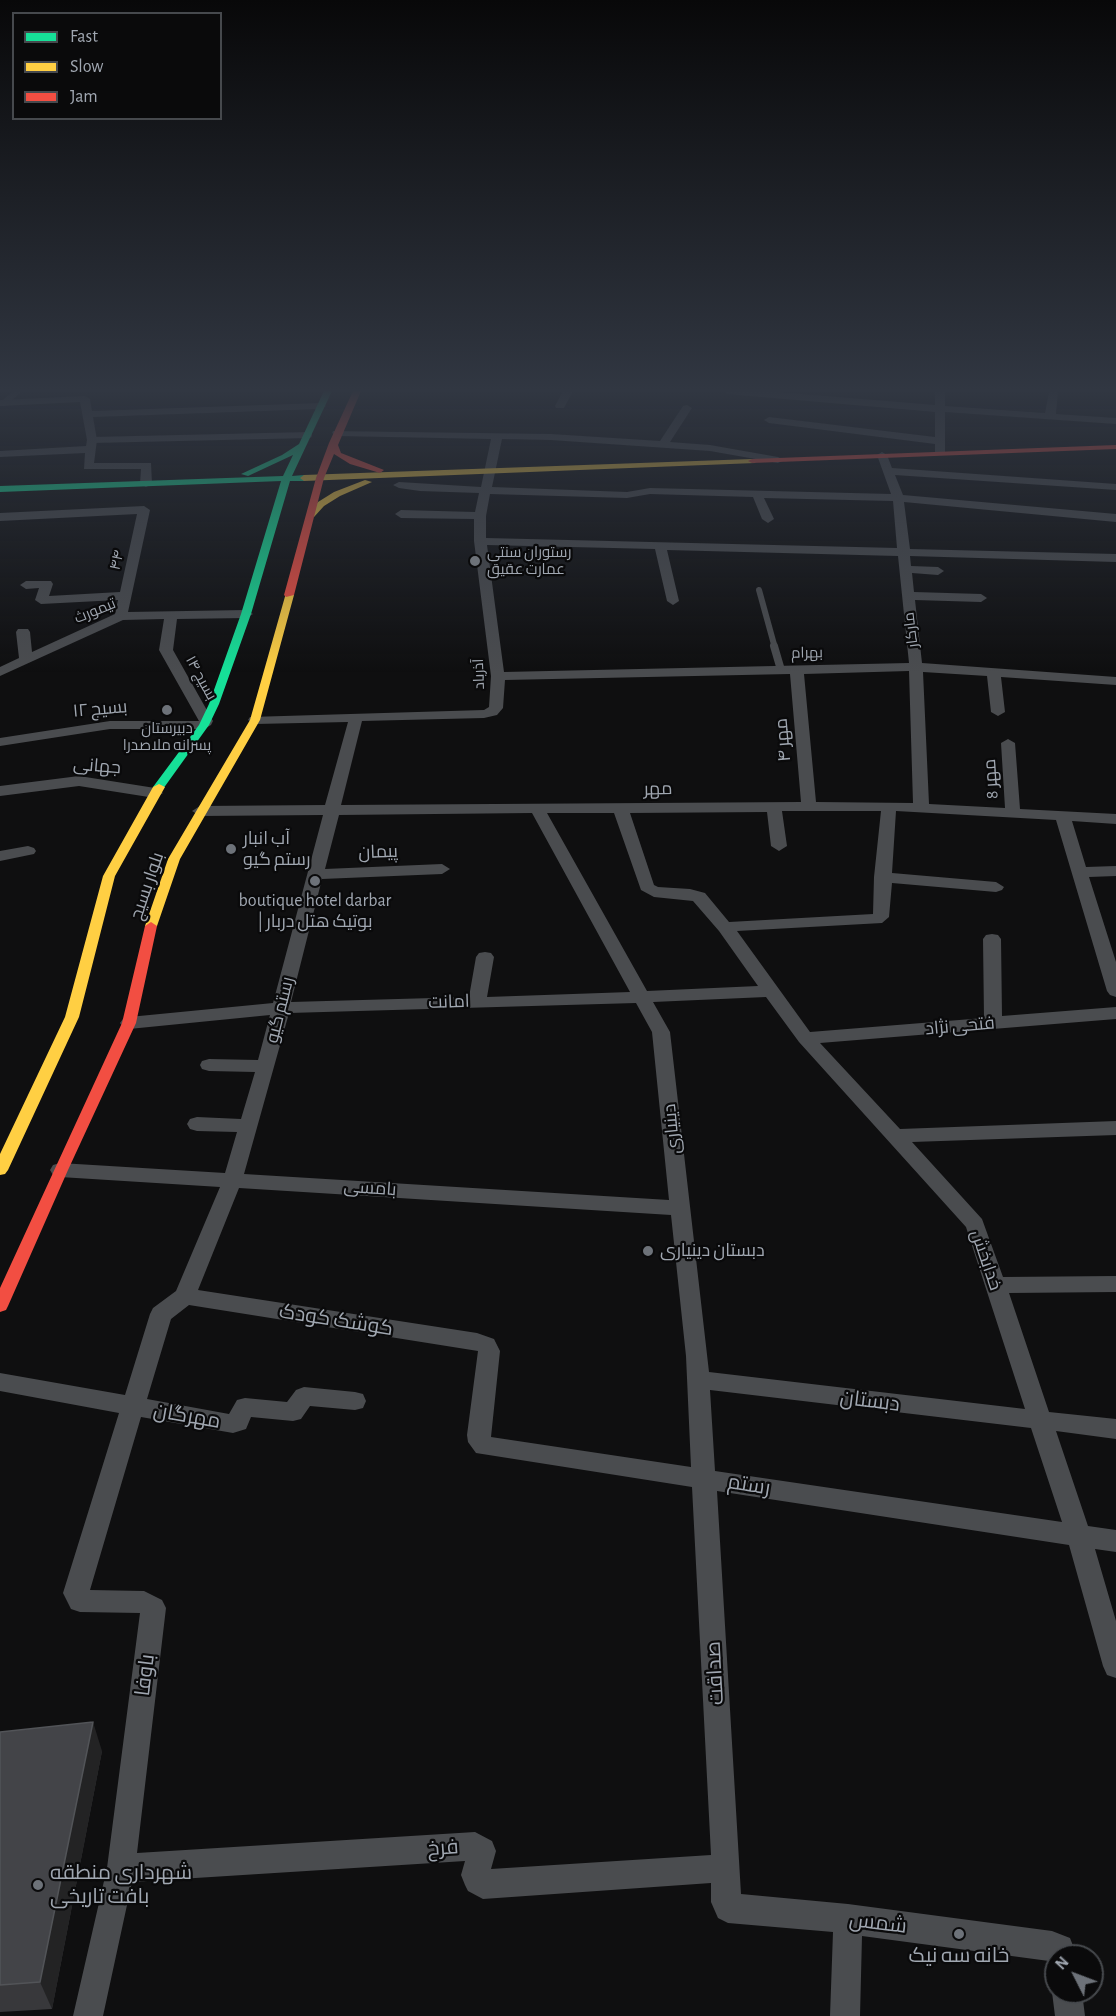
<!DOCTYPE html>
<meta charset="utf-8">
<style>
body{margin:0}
#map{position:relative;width:1116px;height:2016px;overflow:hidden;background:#0f0f10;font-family:"Alegreya Sans",sans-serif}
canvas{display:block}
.legend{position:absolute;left:12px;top:12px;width:210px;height:108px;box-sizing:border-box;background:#0a0a0b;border:2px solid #46494d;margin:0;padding:8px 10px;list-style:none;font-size:18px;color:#a0a7b1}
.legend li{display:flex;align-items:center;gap:12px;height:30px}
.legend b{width:30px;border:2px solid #46494d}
.north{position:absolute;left:1044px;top:1944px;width:60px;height:60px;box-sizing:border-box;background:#0a0a0b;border:2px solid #46494d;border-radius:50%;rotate:312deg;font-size:16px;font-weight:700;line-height:24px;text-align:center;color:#a0a7b1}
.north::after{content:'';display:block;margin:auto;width:21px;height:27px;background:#6d7279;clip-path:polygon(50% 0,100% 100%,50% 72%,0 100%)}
</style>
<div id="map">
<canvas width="1116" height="2016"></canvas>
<ul class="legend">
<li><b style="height:8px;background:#16e098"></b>Fast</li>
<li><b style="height:8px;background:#ffcf43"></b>Slow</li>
<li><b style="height:8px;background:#f24e42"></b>Jam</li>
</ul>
<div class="north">N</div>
</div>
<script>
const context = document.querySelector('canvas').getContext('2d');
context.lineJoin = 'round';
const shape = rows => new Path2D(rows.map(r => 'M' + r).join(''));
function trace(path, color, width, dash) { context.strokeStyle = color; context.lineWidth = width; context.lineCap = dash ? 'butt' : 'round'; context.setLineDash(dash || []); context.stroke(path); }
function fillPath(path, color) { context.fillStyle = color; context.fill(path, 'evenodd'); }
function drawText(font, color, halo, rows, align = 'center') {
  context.font = font + ' "Alegreya Sans",Cairo,sans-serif'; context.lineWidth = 4.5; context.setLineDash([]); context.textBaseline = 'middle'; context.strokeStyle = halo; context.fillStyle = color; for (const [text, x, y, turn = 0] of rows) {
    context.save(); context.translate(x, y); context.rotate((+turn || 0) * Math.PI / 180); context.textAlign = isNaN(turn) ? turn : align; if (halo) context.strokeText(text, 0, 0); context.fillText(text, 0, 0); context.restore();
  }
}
trace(shape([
 [4,403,18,391],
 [92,440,309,435],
 [759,590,775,648]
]), '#4a4c4f', 6);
trace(shape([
 [774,646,781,670]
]), '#4a4c4f', 8);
fillPath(shape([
 [563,391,573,391,564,408,556,408,555,406,563,391],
 [722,391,765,391,935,405,935,391,945,391,945,406,1045,413,1049,392,1058,391,1056,414,1116,418,1116,424,945,412,945,452,940,455,935,452,935,444,769,423,764,420,769,417,935,437,935,412,727,394,722,391],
 [85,396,90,399,92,411,321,403,326,406,321,409,93,417,97,440,94,463,151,463,152,484,146,487,140,484,141,469,84,469,85,453,0,457,0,451,86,446,87,440,80,402,0,406,0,400,85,396],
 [687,405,692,408,670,442,710,445,778,457,784,460,778,463,710,451,551,440,502,439,492,487,627,492,650,488,891,494,877,455,882,452,887,455,892,468,1116,484,1116,490,895,475,903,495,1116,514,1116,522,904,502,910,549,1116,554,1116,562,910,556,911,566,938,567,944,571,938,575,912,573,914,592,981,594,987,598,981,602,915,600,922,663,1116,677,1116,685,1001,677,1005,712,998,716,991,712,987,676,923,672,929,804,1005,808,1001,743,1008,739,1015,743,1020,809,1116,814,1116,824,1072,821,1086,867,1116,866,1116,876,1089,877,1116,962,1116,997,1110,995,1107,991,1056,820,896,811,892,873,996,882,1004,887,1002,890,996,892,892,883,889,917,882,923,737,931,810,1032,984,1018,983,939,986,935,992,934,998,935,1001,939,1002,1016,1116,1007,1116,1019,820,1043,900,1129,1116,1121,1116,1135,912,1142,982,1219,1003,1277,1116,1276,1116,1292,1009,1293,1049,1412,1116,1419,1116,1439,1056,1431,1088,1526,1116,1530,1116,1552,1095,1549,1116,1621,1116,1678,1107,1675,1103,1666,1069,1545,717,1491,741,1894,848,1904,1052,1931,1070,1938,1077,1956,1056,1956,1056,1969,1051,1967,1049,1961,862,1936,860,2016,830,2016,833,1932,728,1923,718,1918,711,1902,711,1883,483,1899,468,1891,465,1885,461,1875,465,1861,132,1882,103,2016,73,2016,107,1868,140,1613,80,1612,71,1609,63,1593,119,1413,0,1391,0,1373,125,1395,150,1314,153,1308,176,1291,220,1187,60,1177,53,1175,50,1170,53,1165,60,1163,225,1173,237,1132,197,1131,190,1129,187,1124,190,1119,197,1117,241,1119,255,1072,209,1071,202,1069,200,1065,202,1061,209,1059,258,1060,270,1015,129,1029,123,1027,120,1023,123,1019,129,1017,273,1003,323,815,200,816,192,811,200,806,325,805,348,722,255,724,248,720,250,717,484,710,489,707,491,676,474,541,474,519,401,518,395,514,401,510,475,512,479,493,420,491,399,488,393,485,399,482,481,487,491,439,337,436,332,433,333,431,551,434,660,441,683,406,687,405],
 [490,494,627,498,650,494,753,497,762,519,768,523,774,519,764,498,893,501,897,548,486,538,486,516,490,494],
 [487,545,655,549,667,601,673,605,679,601,667,550,898,556,909,663,504,672,487,545],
 [909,671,913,803,816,802,804,674,909,671],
 [790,674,801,802,341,805,362,721,484,718,497,715,503,708,505,680,790,674],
 [782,811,881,811,874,877,873,914,729,922,705,893,690,889,658,887,654,885,630,813,767,812,771,846,779,851,787,846,782,811],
 [532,813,630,992,487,997,494,957,491,953,485,952,479,953,476,957,469,997,291,1002,322,879,442,874,450,869,442,864,325,869,339,815,532,813],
 [547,813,614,813,641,890,654,897,693,901,719,931,758,986,647,991,547,813],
 [766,997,799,1042,966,1227,1025,1409,709,1372,670,1032,653,1002,766,997],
 [636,1003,652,1032,669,1200,244,1174,289,1013,636,1003],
 [239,1188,671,1215,686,1356,691,1467,491,1437,500,1351,494,1339,477,1333,198,1290,239,1188],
 [189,1305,478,1351,467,1435,468,1442,476,1453,692,1487,711,1855,491,1869,496,1851,492,1841,475,1832,137,1853,166,1608,162,1600,144,1591,90,1590,141,1417,233,1433,246,1429,251,1417,293,1421,301,1419,310,1406,355,1410,363,1408,366,1401,363,1394,355,1392,304,1387,296,1390,287,1402,245,1398,237,1400,229,1414,147,1399,171,1319,189,1305],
 [710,1390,1031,1428,1062,1522,715,1471,710,1390],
 [144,506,150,510,128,612,246,610,253,614,246,618,177,619,173,650,213,721,211,725,204,729,110,729,0,746,0,738,110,721,199,721,159,650,164,619,123,620,0,676,0,667,19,658,16,632,18,629,28,629,30,632,32,652,115,614,118,600,41,604,35,600,39,588,26,589,20,585,26,581,51,581,53,584,49,596,120,592,137,514,0,521,0,513,144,506],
 [79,776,155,788,163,793,155,798,79,786,0,796,0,786,79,776],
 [28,846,34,848,36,851,34,854,0,861,0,851,28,846],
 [1056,1982,1056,1992,1082,1992,1085,2016,1055,2016,1052,1992,1056,1982]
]), '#4a4c4f');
fillPath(shape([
 [324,391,332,391,292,476,304,475,308,478,304,481,290,481,251,614,219,704,209,725,163,789,155,789,153,787,199,725,209,704,241,614,281,481,0,492,0,486,283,476,293,455,248,476,241,474,282,455,299,444,324,391]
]), '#16e098');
fillPath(shape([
 [752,459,756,461,755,463,304,481,300,478,304,475,752,459],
 [365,480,372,482,340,496,324,506,314,517,307,515,318,502,334,492,365,480],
 [286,593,294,595,260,720,180,859,157,926,151,930,147,929,145,926,168,859,250,720,286,593],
 [159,784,165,787,115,876,79,1017,8,1170,5,1174,0,1175,0,1154,65,1017,103,876,153,787,159,784]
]), '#ffcf43');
fillPath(shape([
 [353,391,361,391,338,445,341,453,384,470,380,473,350,464,334,454,324,478,294,595,286,597,284,595,316,478,329,443,353,391],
 [1116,445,1116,449,752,463,748,461,752,459,1116,445],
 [151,922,157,926,136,1023,68,1170,8,1306,6,1310,0,1312,0,1288,122,1023,145,926,151,922]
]), '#f24e42');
fillPath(shape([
 [0,1732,102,1751,52,2009,0,2012]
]), '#38383b');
fillPath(shape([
 [93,1722,102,1751,52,2009,40,1982]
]), '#232324');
const building = shape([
 [93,1722,40,1982,0,1985,0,1732,93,1722]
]);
fillPath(building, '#434448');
trace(building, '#525458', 1.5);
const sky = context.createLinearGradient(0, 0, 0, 673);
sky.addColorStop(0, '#080809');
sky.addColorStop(0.58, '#313742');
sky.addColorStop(1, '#31374200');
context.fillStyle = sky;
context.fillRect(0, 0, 1116, 673);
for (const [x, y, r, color] of [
 [475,561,6,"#6d7279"],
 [167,710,6,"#6d7279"],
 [231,849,6,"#6d7279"],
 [315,881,6,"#6d7279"],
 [648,1251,6,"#6d7279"],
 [38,1885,6,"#6d7279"],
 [959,1934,6,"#6d7279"]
]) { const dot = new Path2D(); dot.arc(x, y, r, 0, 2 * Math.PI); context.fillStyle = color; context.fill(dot); trace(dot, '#0a0a0b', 2); }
drawText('15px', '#a0a7b1', '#0a0a0b', [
 ["رستوران سنتی",487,552],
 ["عمارت عقیق",487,569],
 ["دبیرستان",167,728,"center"],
 ["پسرانه ملاصدرا",167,745,"center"]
], 'left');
drawText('15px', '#a0a7b1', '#0a0a0b', [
 ["۴۴",117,560,-78],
 ["تیمورث",95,611,-22],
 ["مارکار",911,630,-97],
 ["بهرام",807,653,-1],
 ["آذرباد",479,674,-92],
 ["بسیج ۱۴",201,678,61]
]);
drawText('18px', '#a0a7b1', '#0a0a0b', [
 ["بسیج ۱۲",100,709,-5],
 ["مهر ۴",783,740,-95],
 ["جهانی",97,766,5],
 ["مهر 8",991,779,-94],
 ["مهر",658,789,-1],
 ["پیمان",378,852,-2],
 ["بلوار بسیج",147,886,-71],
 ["امانت",449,1002,-2],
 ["رستم گیو",280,1010,-76],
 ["فتحی نژاد",960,1026,-5],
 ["دینیاری",672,1129,-96],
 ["بامسی",370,1188,4],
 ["خدابخش",986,1260,71]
]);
drawText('18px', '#a0a7b1', '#0a0a0b', [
 ["آب انبار",243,839],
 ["رستم گیو",243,860],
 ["boutique hotel darbar",315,901,"center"],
 ["| بوتیک هتل دربار",315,922,"center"],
 ["دبستان دینیاری",660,1251]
], 'left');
drawText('21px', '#a0a7b1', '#0a0a0b', [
 ["کوشک کودک",336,1320,9],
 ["دبستان",870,1401,7],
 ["مهرگان",187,1416,10],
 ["رستم",749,1485,9],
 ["صداقت",715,1673,-93],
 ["باوفا",145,1675,-83],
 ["فرخ",443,1848,-4],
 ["شمس",878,1923,7]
]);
drawText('21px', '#a0a7b1', '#0a0a0b', [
 ["شهرداری منطقه",50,1873],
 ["بافت تاریخی",50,1897],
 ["خانه سه نیک",959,1956,"center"]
], 'left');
</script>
